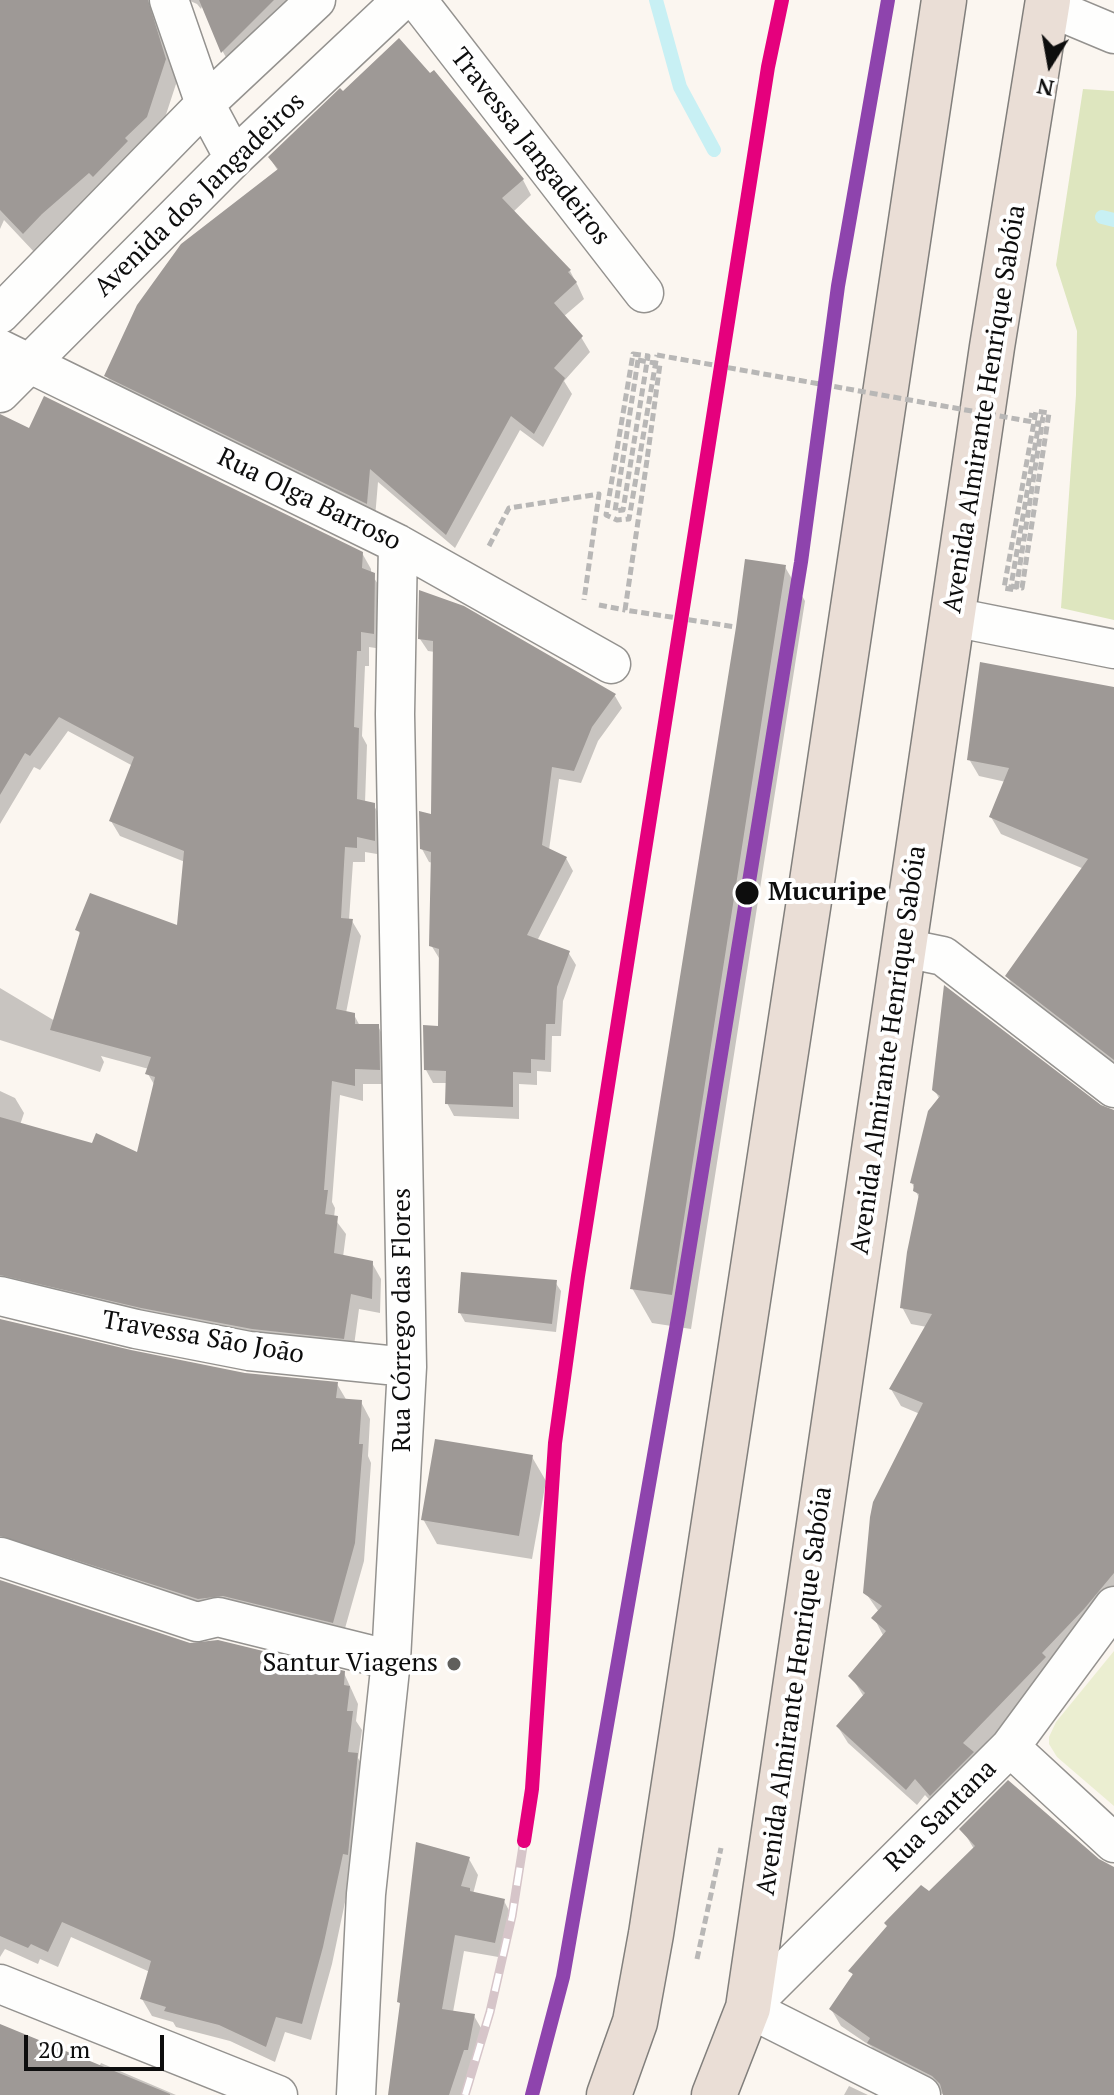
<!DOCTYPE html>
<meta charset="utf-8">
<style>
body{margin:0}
#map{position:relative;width:1114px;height:2095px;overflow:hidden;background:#fbf6f0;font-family:"PT Serif",serif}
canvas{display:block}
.north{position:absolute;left:1010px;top:24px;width:80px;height:80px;-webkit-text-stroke:6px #fff;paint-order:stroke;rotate:191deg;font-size:22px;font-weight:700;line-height:32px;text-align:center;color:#0d0d0d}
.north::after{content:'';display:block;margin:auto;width:28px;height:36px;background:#0d0d0d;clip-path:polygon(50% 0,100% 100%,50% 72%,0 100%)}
.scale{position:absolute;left:24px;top:2035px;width:140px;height:36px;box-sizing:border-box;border:4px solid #0d0d0d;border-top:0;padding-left:10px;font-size:24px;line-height:28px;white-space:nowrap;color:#0d0d0d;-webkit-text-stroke:6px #fff;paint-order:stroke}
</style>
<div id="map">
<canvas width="1114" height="2095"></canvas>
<div class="north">N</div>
<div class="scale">20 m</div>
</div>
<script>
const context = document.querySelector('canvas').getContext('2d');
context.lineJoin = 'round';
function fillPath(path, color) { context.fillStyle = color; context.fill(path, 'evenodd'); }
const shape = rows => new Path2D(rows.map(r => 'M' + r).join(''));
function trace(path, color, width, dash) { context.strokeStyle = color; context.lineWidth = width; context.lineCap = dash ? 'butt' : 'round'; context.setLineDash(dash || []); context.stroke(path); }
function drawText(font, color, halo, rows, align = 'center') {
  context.font = font + ' "PT Serif",serif'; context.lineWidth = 8; context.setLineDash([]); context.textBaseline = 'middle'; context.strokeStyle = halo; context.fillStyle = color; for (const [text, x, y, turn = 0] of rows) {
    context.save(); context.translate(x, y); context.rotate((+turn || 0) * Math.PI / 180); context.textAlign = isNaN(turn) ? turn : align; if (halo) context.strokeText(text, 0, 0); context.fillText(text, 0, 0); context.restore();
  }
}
fillPath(shape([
 [1114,1651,1114,1806,1057,1757,1049,1744,1049,1737,1056,1722]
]), '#ebeed1');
fillPath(shape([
 [1083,89,1114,91,1114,620,1061,608,1076,395,1077,331,1056,265]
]), '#dee6bf');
fillPath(shape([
 [0,0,179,0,177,81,158,139,36,254,4,220,0,229],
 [188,0,308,0,235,73,223,52,203,4,201,9,197,4],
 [430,76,523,180,531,195,513,212,570,271,578,286,584,299,563,317,581,337,590,352,564,381,572,394,543,447,520,430,455,548,378,482,375,518,115,391,107,376,278,171,270,158,343,94],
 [0,424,29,431,362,553,371,569,371,574,383,591,382,649,369,647,369,666,365,666,362,736,367,745,365,803,373,804,382,820,383,855,365,852,365,862,353,862,349,920,352,921,361,936,346,1013,354,1015,360,1026,378,1026,386,1042,387,1084,363,1084,363,1101,340,1095,332,1202,335,1208,334,1218,346,1234,343,1257,372,1263,381,1279,380,1313,359,1309,353,1353,0,1284,0,1091,15,1098,24,1113,20,1125,93,1145,138,1154,155,1086,148,1074,149,1069,101,1056,104,1062,100,1072,0,1040,0,988,55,1021,81,936,78,930,179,927,185,862,120,836,111,821,133,766,68,731,40,770,34,767,0,824],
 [785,567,805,601,691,1329,652,1323,632,1288],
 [421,593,615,696,622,708,598,741,581,783,559,779,549,850,566,858,573,871,537,941,568,952,576,965,563,1001,561,1036,552,1036,551,1072,537,1071,537,1085,519,1084,519,1119,454,1116,447,1103,448,1083,433,1083,426,1070,439,1028,439,958,431,945,433,863,429,862,422,849,433,816,435,652,428,651,420,639],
 [1114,689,1114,1068,1017,993,1007,976,1084,869,1001,834,991,817,1006,782,979,776,969,759],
 [934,1089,1100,1108,1114,1111,1114,1595,940,1811,925,1795,917,1805,848,1743,838,1727,864,1697,851,1676,884,1637,874,1618,879,1612,865,1592,920,1414,901,1406,891,1389,927,1327,911,1324,902,1307,920,1200,912,1183,940,1100],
 [555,1282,561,1291,556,1332,465,1322,460,1313],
 [0,1348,337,1384,347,1401,361,1402,370,1419,368,1456,371,1463,364,1561,342,1639,0,1555],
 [532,1457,546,1481,532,1559,437,1544,423,1519],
 [0,1582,190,1645,344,1673,358,1704,356,1721,362,1730,358,1758,366,1772,352,1869,332,1964,311,2040,285,2032,275,2062,230,2041,176,2027,173,2022,152,2016,142,1999,150,1972,71,1937,58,1967,40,1959,38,1964,5,1949,0,1957],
 [962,1829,1098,1861,1114,1869,1114,2095,944,2095,879,2060,872,2047,841,2026,831,2009,854,1977,851,1971,974,1849],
 [469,1859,478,1875,473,1894,504,1901,513,1918,504,1958,464,1951,453,2012,474,2016,484,2033,477,2066,473,2065,463,2095,390,2095,402,2007,399,2002],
 [0,2037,99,2067,101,2063,176,2095,0,2095],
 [849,2086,868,2095,844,2095]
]), '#0003');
trace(shape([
 [656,0,680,87,714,150],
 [1102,217,1114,220]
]), '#c8f0f4', 14);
fillPath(shape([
 [0,0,148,0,166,59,147,117,125,138,128,141,93,177,89,173,42,214,23,234,0,210],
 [199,0,274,0,221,53],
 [399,38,430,73,434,70,524,179,502,198,571,270,568,272,577,282,554,303,583,336,554,368,565,378,534,434,511,416,446,535,370,469,367,504,104,376,137,305,181,244,278,169,268,157,340,88,343,91],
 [44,396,363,552,362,568,375,573,374,634,361,632,361,651,357,651,354,727,359,728,357,799,375,803,375,841,357,837,357,848,345,847,341,918,353,919,336,1009,355,1013,355,1024,379,1024,380,1070,355,1069,355,1086,332,1081,324,1190,328,1190,325,1214,338,1216,334,1253,373,1261,372,1299,351,1294,344,1339,252,1329,141,1308,0,1275,0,1117,92,1143,96,1133,137,1152,155,1077,145,1074,151,1057,50,1030,80,932,75,930,90,893,177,925,184,851,109,821,134,757,59,717,30,756,25,753,0,795,0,414,29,428],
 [745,559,786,565,672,1295,630,1289,736,627],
 [419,590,464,606,616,694,592,727,574,771,552,767,542,845,567,857,527,935,570,951,557,987,555,1024,546,1024,545,1060,531,1059,531,1073,513,1072,513,1107,445,1104,446,1071,424,1070,423,1025,438,1026,439,949,429,946,431,852,420,849,419,811,431,814,433,641,418,639],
 [980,662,1114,687,1114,1060,1005,976,1088,859,989,817,1009,768,967,760],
 [944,985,1101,1105,1114,1110,1114,1573,1084,1609,1042,1653,1046,1657,963,1743,974,1752,930,1796,915,1779,906,1790,836,1726,865,1693,848,1676,886,1631,871,1618,882,1606,863,1593,870,1517,873,1502,923,1403,889,1389,932,1314,900,1308,907,1252,919,1194,913,1191,914,1184,910,1183,928,1111,940,1096,932,1090],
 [461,1272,557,1280,552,1324,458,1313],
 [0,1319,131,1350,245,1373,338,1382,336,1398,362,1400,359,1444,363,1444,355,1543,333,1623,223,1596,198,1599,0,1536],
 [435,1439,533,1455,519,1536,421,1520],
 [0,1580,190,1643,218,1640,345,1671,344,1685,350,1686,347,1711,353,1711,348,1752,358,1753,348,1855,343,1854,323,1947,302,2024,276,2017,266,2047,219,2025,164,2011,166,2007,140,1999,151,1961,62,1922,48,1952,31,1944,28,1948,0,1936],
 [1008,1780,1099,1859,1114,1867,1114,2095,943,2095,940,2084,932,2076,867,2043,870,2038,829,2009,853,1974,848,1971,887,1926,884,1923,921,1885,929,1891,975,1846,959,1829],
 [416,1842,470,1857,461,1886,470,1888,470,1891,505,1899,495,1943,455,1935,442,2009,475,2014,468,2050,464,2050,449,2095,388,2095,400,2003,397,2002],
 [0,2024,170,2094,170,2095,0,2095]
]), '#9e9996');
const minor = shape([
 [169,0,205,104,234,158],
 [417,0,644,293],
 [1047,6,1114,34],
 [0,314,205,104,316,0],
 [0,349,398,544,611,664],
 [0,393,234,158,402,0],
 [953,617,1114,649],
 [904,948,943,956,1114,1088],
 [0,1296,136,1329,249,1351,407,1367],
 [1,1557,197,1622,218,1617,391,1660],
 [1010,1747,1114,1843],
 [0,1984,278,2095],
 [356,2095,366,1894,391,1660,407,1367,395,714,398,544],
 [921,2095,748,2008,1010,1747,1114,1606]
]);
const trunk = shape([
 [609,2095,635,2022,651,1934,811,888,944,0],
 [714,2095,748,2008,992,347,1048,0]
]);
trace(minor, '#94928f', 41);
trace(trunk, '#817f7c', 47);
trace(shape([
 [638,360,615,511,623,510,648,356,633,354,606,515,617,520,629,519,657,355],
 [1029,415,1043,417],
 [647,460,625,610,736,627],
 [489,546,509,508,599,494,584,600],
 [599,605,625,610],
 [697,1959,721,1848]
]), '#b8b7b6', 5, [8, 4]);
trace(minor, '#fefefd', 38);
trace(trunk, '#eaded6', 44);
const rail = shape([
 [465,2095,490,2012,512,1916,532,1789,555,1443,578,1276,768,67,782,0]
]);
trace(rail, '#d6c5c9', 9);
trace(rail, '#fff', 6, [18]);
trace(shape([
 [657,355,1039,423,1011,586,1022,588,1049,413,1036,411,1004,588,1016,590,1043,417],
 [638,360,660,364,647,460]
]), '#b8b7b6', 5, [8, 4]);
trace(shape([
 [532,2095,563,1977,679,1312,801,562,838,286,888,0]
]), '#8e44ad', 14);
trace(shape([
 [524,1841,532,1789,555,1443,578,1276,768,67,782,0]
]), '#e5007d', 14);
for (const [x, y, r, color] of [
 [747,893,13,"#0d0d0d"],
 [454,1664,8,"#605f5c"]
]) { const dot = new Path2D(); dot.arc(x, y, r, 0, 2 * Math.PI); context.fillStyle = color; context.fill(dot); trace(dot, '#fff', 3); }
drawText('26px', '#0d0d0d', '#fff', [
 ["Travessa Jangadeiros",530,147,52],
 ["Avenida dos Jangadeiros",200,195,-44],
 ["Avenida Almirante Henrique Sabóia",985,409,-81],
 ["Rua Olga Barroso",309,500,26],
 ["Avenida Almirante Henrique Sabóia",889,1050,-82],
 ["Rua Córrego das Flores",403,1320,-90],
 ["Travessa São João",203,1338,10],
 ["Avenida Almirante Henrique Sabóia",795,1691,-82],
 ["Rua Santana",941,1816,-45]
]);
drawText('bold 26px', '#0d0d0d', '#fff', [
 ["Mucuripe",768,893]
], 'left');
drawText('26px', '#0d0d0d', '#fff', [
 ["Santur Viagens",438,1664]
], 'right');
</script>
